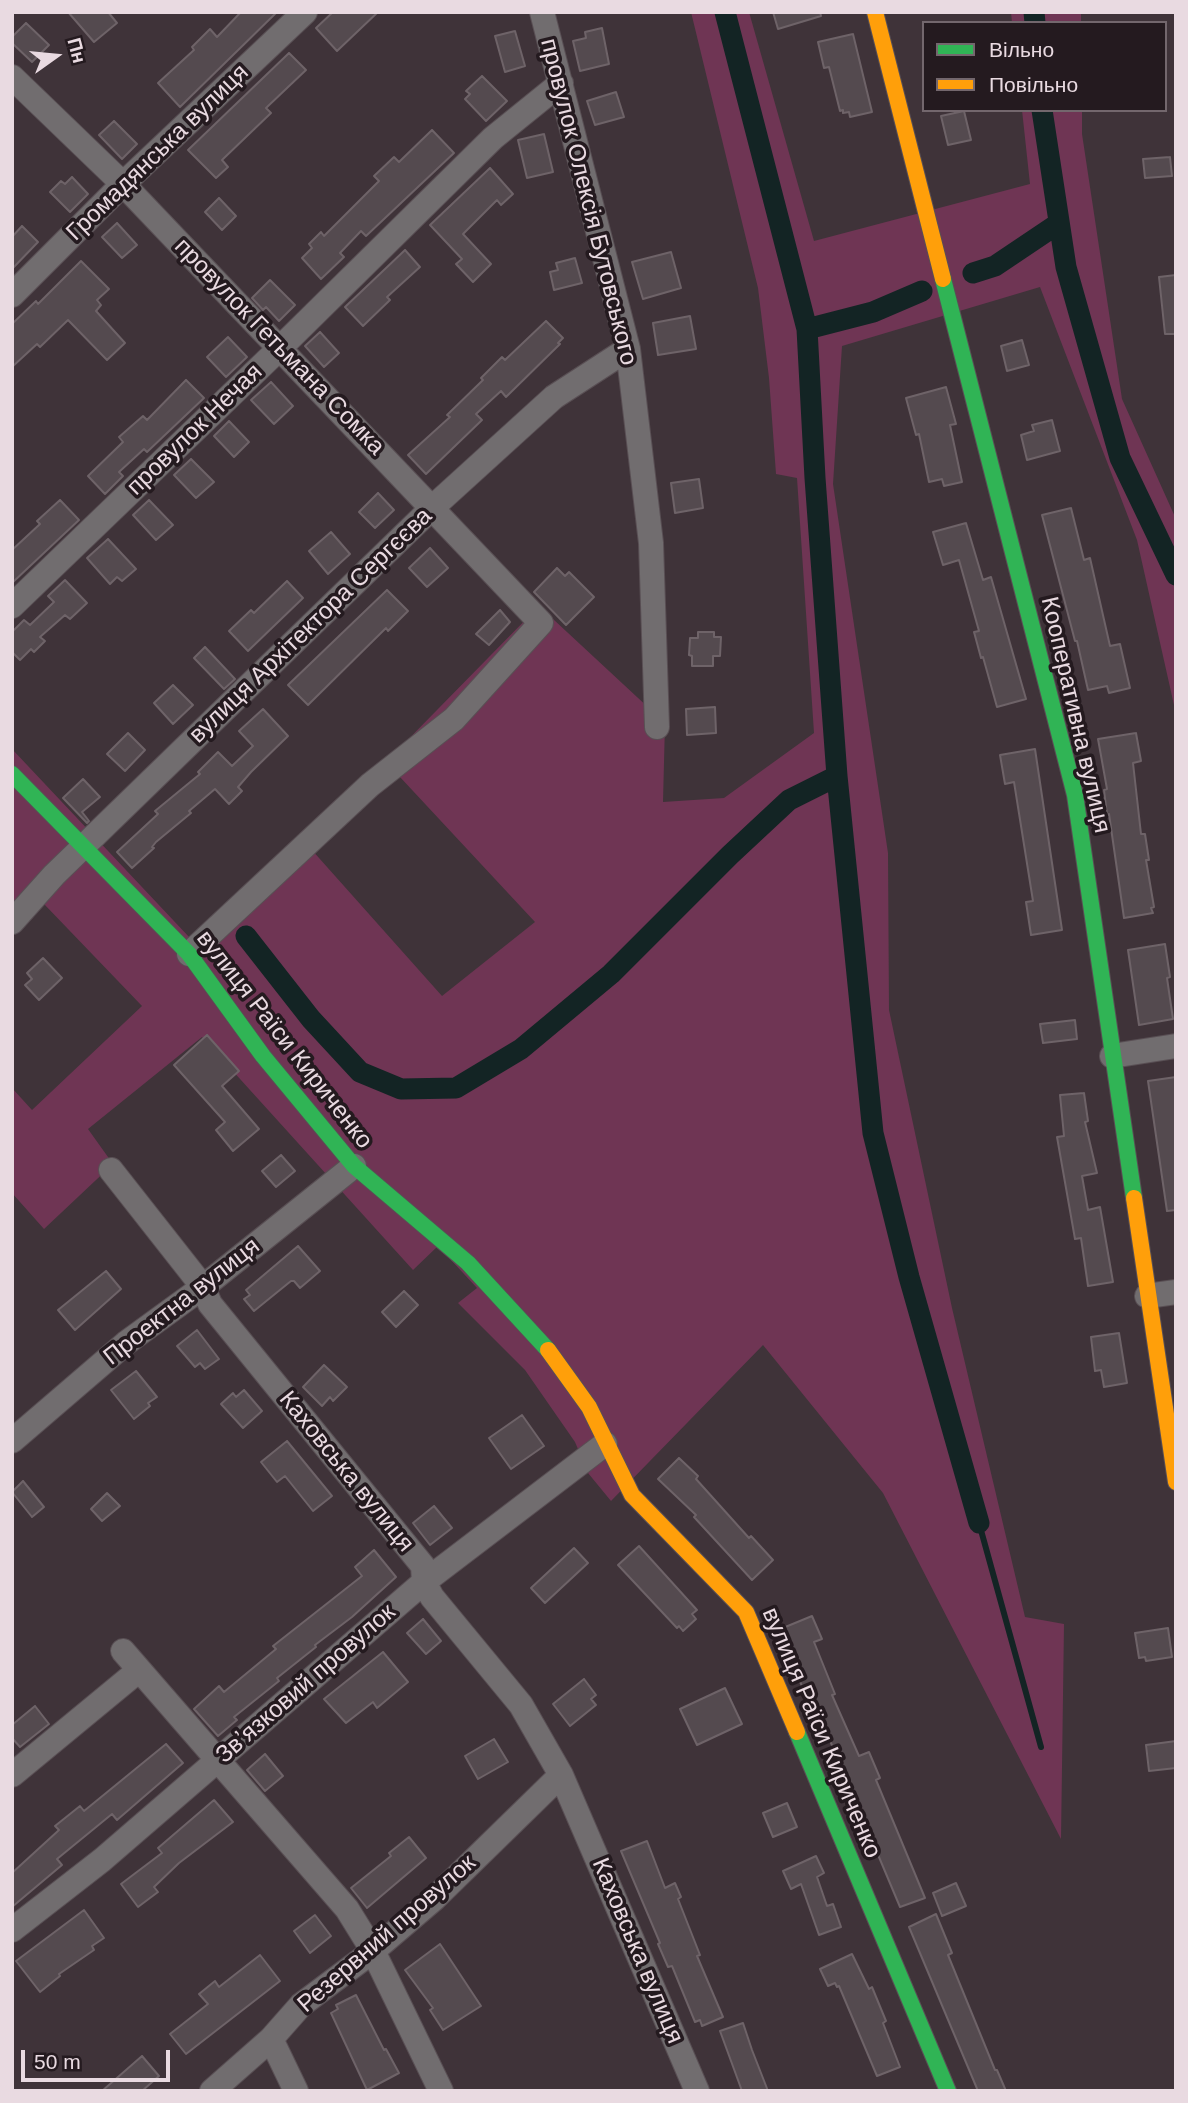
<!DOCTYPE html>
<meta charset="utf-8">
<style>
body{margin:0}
#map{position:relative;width:1188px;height:2103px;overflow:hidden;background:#3f3339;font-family:Helvetica,sans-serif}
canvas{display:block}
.frame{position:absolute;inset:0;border:14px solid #e9dae1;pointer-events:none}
.legend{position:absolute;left:922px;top:21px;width:245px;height:91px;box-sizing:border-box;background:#241a1f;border:2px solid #73676d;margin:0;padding:9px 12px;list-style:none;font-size:21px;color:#e9dae1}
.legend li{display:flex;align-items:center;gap:14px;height:35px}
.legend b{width:35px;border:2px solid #73676d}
.north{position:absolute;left:21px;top:21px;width:70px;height:70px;-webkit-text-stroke:5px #241a1f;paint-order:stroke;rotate:75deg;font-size:19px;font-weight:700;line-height:28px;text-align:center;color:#e9dae1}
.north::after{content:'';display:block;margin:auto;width:24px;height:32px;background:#e9dae1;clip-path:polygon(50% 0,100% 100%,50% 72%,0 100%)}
.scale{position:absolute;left:21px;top:2050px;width:149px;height:32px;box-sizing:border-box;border:4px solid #e9dae1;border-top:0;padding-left:9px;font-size:21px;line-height:24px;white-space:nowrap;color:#e9dae1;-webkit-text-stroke:5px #241a1f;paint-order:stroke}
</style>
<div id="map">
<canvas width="1188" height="2103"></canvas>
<div class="frame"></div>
<ul class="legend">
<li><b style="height:9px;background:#30b455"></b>Вільно</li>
<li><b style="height:9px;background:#ff9f0a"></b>Повільно</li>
</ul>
<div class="north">Пн</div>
<div class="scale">50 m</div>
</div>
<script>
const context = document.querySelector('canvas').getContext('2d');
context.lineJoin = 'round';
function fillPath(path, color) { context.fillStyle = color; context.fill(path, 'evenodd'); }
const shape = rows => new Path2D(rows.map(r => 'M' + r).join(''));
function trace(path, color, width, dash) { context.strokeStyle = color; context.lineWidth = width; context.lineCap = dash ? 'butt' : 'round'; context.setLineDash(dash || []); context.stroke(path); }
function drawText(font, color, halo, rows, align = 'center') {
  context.font = font + ' Helvetica,sans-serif'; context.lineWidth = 7; context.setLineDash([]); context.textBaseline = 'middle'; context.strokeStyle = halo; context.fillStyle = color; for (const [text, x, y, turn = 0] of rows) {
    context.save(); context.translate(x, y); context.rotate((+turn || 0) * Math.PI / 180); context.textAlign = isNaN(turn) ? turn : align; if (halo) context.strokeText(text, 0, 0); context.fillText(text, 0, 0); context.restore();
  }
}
fillPath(shape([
 [691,12,749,12,814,241,1030,184,1022,110,1082,110,1082,134,1122,399,1176,519,1176,714,1137,540,1040,287,842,346,833,484,888,853,889,1010,952,1308,1025,1617,1064,1624,1061,1839,883,1493,763,1345,611,1501,588,1473,575,1442,525,1370,458,1303,477,1288,438,1246,413,1270,202,1037,88,1129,113,1164,44,1229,12,1193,12,1088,32,1110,142,1006,44,904,25,917,12,903,12,749,190,938,303,840,442,996,535,922,386,762,539,606,665,723,663,802,724,798,814,733,797,478,776,474,769,378,758,288],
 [1011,12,1081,12,1081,23,1012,23]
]), '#6f3554');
trace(shape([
 [979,1523,1041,1747]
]), '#132424', 6);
trace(shape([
 [725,12,807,329,815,478,837,776,873,1133,909,1277,979,1523],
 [1034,12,1035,23],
 [1042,110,1066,267,1120,458,1176,575],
 [973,273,995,266,1059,223],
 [807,329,873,312,922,291],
 [246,936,311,1019,360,1072,401,1089,456,1088,521,1049,611,974,730,855,789,800,837,776]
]), '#132424', 21);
const building = shape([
 [68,12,108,12,117,23,94,42,68,12],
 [241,12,277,12,180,107,158,83,194,50,192,47,210,29,217,37,241,12],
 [333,12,378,12,337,51,316,28,333,12],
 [773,12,820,12,821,16,778,29,773,12],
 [26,23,49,45,32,62,12,43,12,37,26,23],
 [602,28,609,64,580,71,573,41,586,38,585,32,602,28],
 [515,31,525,66,505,72,495,36,515,31],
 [853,34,872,112,850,117,849,112,843,113,843,110,840,111,829,67,824,68,818,42,853,34],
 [289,53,306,70,266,108,271,113,222,160,228,167,216,178,188,150,289,53],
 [482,76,507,101,486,121,465,99,470,94,466,91,482,76],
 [616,92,624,117,595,125,587,101,616,92],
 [964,111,971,140,948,145,941,116,964,111],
 [114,121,137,144,122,159,99,135,114,121],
 [432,130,454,153,366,236,361,231,340,253,344,257,321,279,302,258,312,248,309,244,321,232,324,236,379,181,374,176,394,157,399,162,432,130],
 [544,134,553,172,527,178,518,140,544,134],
 [1170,157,1172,176,1145,178,1143,159,1170,157],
 [490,168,513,194,501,205,497,200,463,234,491,264,473,282,456,264,462,259,430,225,490,168],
 [72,177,88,194,70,212,50,192,61,181,65,184,72,177],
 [219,198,236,216,222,230,205,212,219,198],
 [117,223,137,245,122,258,102,237,117,223],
 [22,226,38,242,12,269,12,237,22,226],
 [405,250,420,267,387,297,390,300,363,326,345,307,405,250],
 [671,252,681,288,643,299,632,262,671,252],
 [575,258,582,283,554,290,550,272,558,270,556,263,575,258],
 [81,261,109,289,97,300,101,305,96,311,125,343,107,360,68,320,40,347,37,344,12,367,12,324,36,301,38,304,81,261],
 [1176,275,1176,334,1165,334,1159,277,1176,275],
 [270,280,295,305,279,321,266,307,263,310,252,298,270,280],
 [690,316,696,349,658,355,653,323,690,316],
 [546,321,563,338,558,343,560,344,506,397,501,391,476,414,482,420,426,474,408,455,450,417,447,415,483,380,481,378,502,357,505,360,546,321],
 [320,332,339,353,324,367,305,346,320,332],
 [228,337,247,357,226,377,207,357,228,337],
 [1022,340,1029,365,1007,371,1001,346,1022,340],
 [186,380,204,398,147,452,144,449,119,472,123,476,105,494,88,476,123,442,119,437,143,416,147,420,186,380],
 [271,382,293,406,274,424,251,400,271,382],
 [946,387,956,424,950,425,962,482,944,486,942,479,929,482,919,434,916,435,906,398,946,387],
 [1052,420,1060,451,1027,460,1021,435,1034,431,1032,425,1052,420],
 [229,421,249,442,234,457,214,436,229,421],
 [191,459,214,482,196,498,174,475,191,459],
 [699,479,703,508,675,513,671,483,699,479],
 [378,493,394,510,375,528,359,512,378,493],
 [60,500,79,520,12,583,12,550,40,524,37,521,60,500],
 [149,500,173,525,156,540,133,515,149,500],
 [1071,508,1084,560,1090,558,1110,646,1120,644,1130,688,1109,693,1107,686,1088,690,1077,641,1075,641,1042,515,1071,508],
 [966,523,983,580,991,577,1026,699,997,707,983,657,981,658,974,632,979,631,959,560,943,565,933,532,966,523],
 [331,532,350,554,328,574,309,551,331,532],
 [108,539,136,569,122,581,117,577,110,584,87,558,108,539],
 [430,548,448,568,427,587,409,568,430,548],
 [557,568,565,576,569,572,594,597,566,625,534,592,557,568],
 [65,580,87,603,70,619,65,615,40,637,45,641,34,652,31,649,20,660,12,652,12,632,24,620,30,625,54,602,48,596,65,580],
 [287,581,303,598,248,651,229,631,251,610,254,613,287,581],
 [387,590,408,611,388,631,386,628,308,705,288,685,387,590],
 [500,610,510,622,489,645,476,634,500,610],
 [698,632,714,632,714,637,721,637,720,656,713,656,713,666,692,666,692,656,689,655,690,638,698,638,698,632],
 [205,647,235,679,224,689,194,658,205,647],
 [173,685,193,705,173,724,154,703,173,685],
 [715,707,716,733,687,735,686,709,715,707],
 [263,709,288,736,251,772,238,787,242,791,229,804,215,789,189,811,191,813,156,842,152,847,154,848,132,868,117,852,158,814,155,811,200,774,198,772,218,752,232,766,253,746,239,731,263,709],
 [128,733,145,750,125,771,107,754,128,733],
 [1136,733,1141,761,1133,763,1141,834,1145,834,1149,860,1146,860,1154,907,1151,908,1153,913,1124,918,1109,814,1107,815,1104,790,1107,789,1098,739,1136,733],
 [1035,749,1062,930,1031,935,1026,902,1033,901,1014,782,1005,784,1000,755,1035,749],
 [83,779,100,797,82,812,89,821,87,823,63,798,83,779],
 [1165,944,1170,977,1167,978,1173,1019,1139,1025,1128,950,1165,944],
 [43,958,62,978,39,1000,25,985,32,979,27,973,43,958],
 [1075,1020,1077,1039,1043,1043,1040,1024,1075,1020],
 [207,1035,239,1071,222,1086,259,1129,233,1151,216,1130,225,1122,174,1065,207,1035],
 [1176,1077,1176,1210,1167,1211,1148,1081,1176,1077],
 [1084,1093,1088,1121,1085,1122,1097,1173,1082,1176,1088,1210,1100,1207,1113,1282,1088,1286,1081,1238,1075,1239,1057,1137,1064,1136,1060,1095,1084,1093],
 [281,1155,295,1171,276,1187,262,1171,281,1155],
 [298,1246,320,1271,300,1288,294,1281,291,1281,254,1311,244,1299,250,1295,246,1290,298,1246],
 [106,1271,121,1289,75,1330,58,1310,106,1271],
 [404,1291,418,1305,396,1327,382,1312,404,1291],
 [197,1330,219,1359,205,1369,200,1363,195,1367,177,1346,197,1330],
 [1119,1333,1127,1383,1104,1387,1101,1370,1095,1371,1091,1337,1119,1333],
 [324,1365,347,1387,333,1401,330,1397,322,1406,303,1387,324,1365],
 [136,1371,157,1397,148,1403,150,1406,134,1419,111,1390,136,1371],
 [244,1390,262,1411,243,1428,221,1404,233,1393,236,1397,244,1390],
 [522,1415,544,1446,511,1469,489,1438,522,1415],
 [287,1441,332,1496,313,1511,285,1476,277,1482,261,1462,287,1441],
 [679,1458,698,1476,696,1479,749,1538,751,1536,773,1560,752,1580,694,1517,696,1515,658,1479,679,1458],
 [23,1481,44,1507,32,1517,12,1492,23,1481],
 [107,1493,120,1506,102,1521,91,1509,107,1493],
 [434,1506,452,1528,430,1545,413,1523,434,1506],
 [639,1546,697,1610,692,1614,696,1619,683,1631,679,1626,677,1628,618,1565,639,1546],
 [574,1548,588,1563,545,1603,531,1588,574,1548],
 [374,1550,396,1577,352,1617,315,1645,316,1647,277,1678,279,1681,234,1717,237,1720,218,1736,194,1709,219,1686,224,1692,276,1649,273,1646,362,1576,355,1567,374,1550],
 [812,1616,822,1639,814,1642,835,1694,832,1695,859,1756,869,1752,880,1778,876,1780,925,1898,900,1907,831,1743,809,1698,807,1698,778,1630,812,1616],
 [423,1619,441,1641,426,1654,407,1633,423,1619],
 [1168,1628,1172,1657,1146,1661,1145,1657,1139,1658,1135,1633,1168,1628],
 [383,1652,408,1682,377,1708,373,1702,346,1723,324,1699,383,1652],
 [584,1679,596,1695,591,1699,596,1705,570,1726,553,1704,584,1679],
 [725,1688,742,1724,697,1745,680,1709,725,1688],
 [35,1706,49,1724,20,1747,12,1738,12,1725,35,1706],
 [494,1739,508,1762,478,1779,465,1756,494,1739],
 [1176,1741,1176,1768,1149,1771,1146,1745,1176,1741],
 [166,1744,183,1763,117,1820,112,1814,57,1859,62,1865,12,1907,12,1873,59,1830,55,1826,80,1806,84,1811,166,1744],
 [265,1754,283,1776,265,1791,247,1770,265,1754],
 [214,1800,233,1822,179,1863,154,1887,158,1892,138,1907,121,1884,162,1853,158,1848,214,1800],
 [787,1803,797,1827,773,1837,763,1813,787,1803],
 [409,1837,426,1858,367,1908,351,1888,391,1856,389,1853,409,1837],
 [647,1841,665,1888,675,1883,681,1897,678,1899,700,1955,697,1956,723,2017,702,2026,700,2020,695,2022,672,1966,668,1967,658,1944,660,1943,621,1851,647,1841],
 [816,1856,824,1873,817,1877,827,1906,833,1904,841,1927,819,1935,801,1884,791,1889,783,1871,816,1856],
 [956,1883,966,1906,942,1916,933,1893,956,1883],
 [84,1910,104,1938,92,1946,94,1950,59,1974,60,1976,40,1992,16,1961,84,1910],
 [936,1914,952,1953,948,1955,995,2070,997,2070,1006,2091,978,2091,909,1927,936,1914],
 [315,1915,331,1936,310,1953,294,1931,315,1915],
 [440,1944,481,2006,443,2030,430,2010,433,2008,405,1970,440,1944],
 [852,1954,869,1989,872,1987,886,2021,883,2023,900,2067,877,2076,839,1986,837,1987,835,1983,828,1986,820,1969,852,1954],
 [260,1955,280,1981,186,2054,170,2034,208,2004,199,1994,215,1981,219,1987,260,1955],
 [356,1995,384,2050,386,2049,399,2073,367,2090,331,2013,338,2009,336,2005,356,1995],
 [743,2023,752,2050,768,2091,742,2091,720,2031,743,2023],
 [142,2056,159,2076,142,2091,102,2091,142,2056]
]);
fillPath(building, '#544a4f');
trace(building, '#6e6368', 2);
const street = shape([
 [542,12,628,349,651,543,657,727],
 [12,77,123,184,541,623,454,719,370,785,189,954],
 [12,295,123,184,305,12],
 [12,606,280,348,493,138,561,83],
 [12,922,54,875,433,507,554,397,628,349],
 [1112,1056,1176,1046],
 [111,1170,203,1287,210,1304,423,1566,424,1582,432,1597,521,1705,561,1775,697,2091],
 [1147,1296,1176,1292],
 [12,1441,126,1343,203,1287,354,1166],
 [123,1651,347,1909,373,1951,441,2091],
 [12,1775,138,1671],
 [12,1930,102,1860,424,1582,605,1444],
 [271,2039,296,2091],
 [212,2091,271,2039,301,2005,373,1951,435,1898,561,1775]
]);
const fast = shape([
 [943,279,1075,795,1134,1198],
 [12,774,189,954,263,1056,354,1166,468,1263,548,1350],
 [797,1732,948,2091]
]);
const slow = shape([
 [875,12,943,279],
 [1134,1198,1176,1482],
 [548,1350,589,1407,632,1495,746,1612,797,1732]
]);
trace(street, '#594f54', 26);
trace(fast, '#594f54', 18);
trace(slow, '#594f54', 18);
trace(street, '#716d6f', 24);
trace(fast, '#30b455', 16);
trace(slow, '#ff9f0a', 16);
drawText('24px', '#e9dae1', '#241a1f', [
 ["Громадянська вулиця",158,153,-44],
 ["провулок Олексія Бутовського",588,202,76],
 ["провулок Гетьмана Сомка",279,347,46],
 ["провулок Нечая",195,430,-44],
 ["вулиця Архітектора Сергєєва",311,626,-44],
 ["Кооперативна вулиця",1075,715,77],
 ["вулиця Раїси Кириченко",284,1040,52],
 ["Проектна вулиця",182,1302,-38],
 ["Каховська вулиця",346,1472,51],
 ["Звʼязковий провулок",306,1684,-41],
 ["вулиця Раїси Кириченко",821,1733,67],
 ["Резервний провулок",387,1934,-41],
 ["Каховська вулиця",637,1951,67]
]);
</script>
